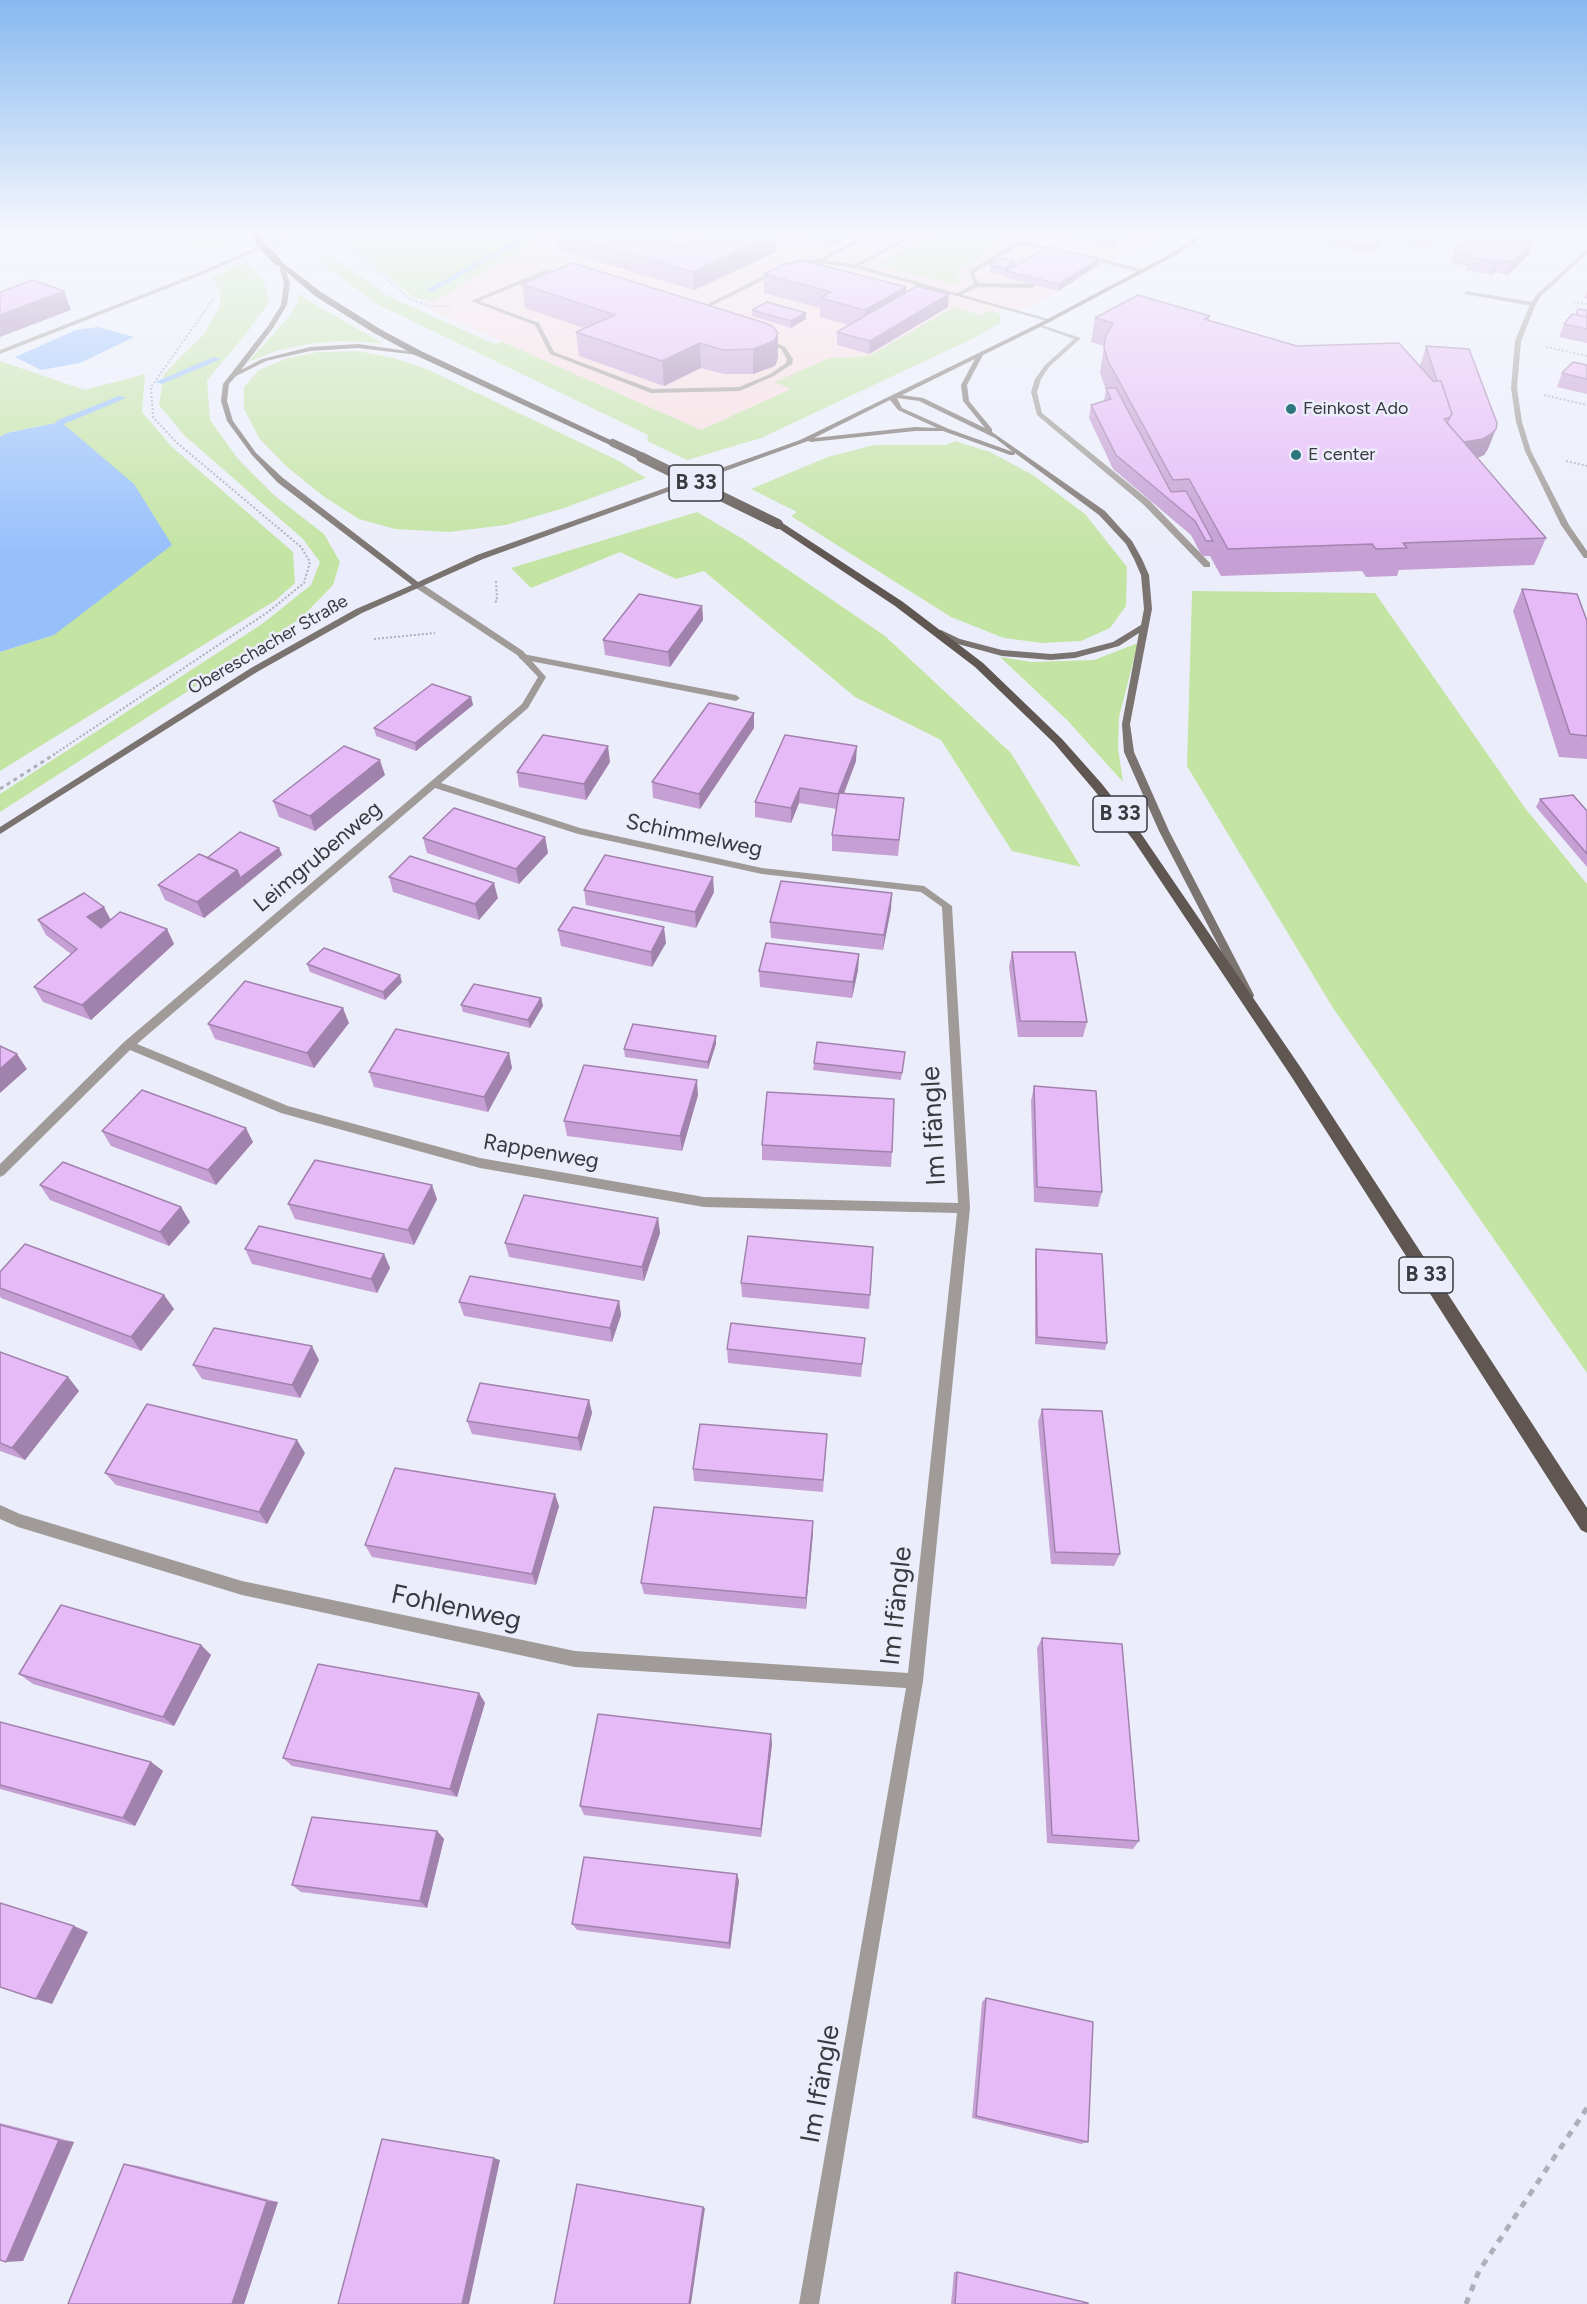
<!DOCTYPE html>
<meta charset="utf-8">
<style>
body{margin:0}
canvas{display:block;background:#ebeefa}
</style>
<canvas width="1587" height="2304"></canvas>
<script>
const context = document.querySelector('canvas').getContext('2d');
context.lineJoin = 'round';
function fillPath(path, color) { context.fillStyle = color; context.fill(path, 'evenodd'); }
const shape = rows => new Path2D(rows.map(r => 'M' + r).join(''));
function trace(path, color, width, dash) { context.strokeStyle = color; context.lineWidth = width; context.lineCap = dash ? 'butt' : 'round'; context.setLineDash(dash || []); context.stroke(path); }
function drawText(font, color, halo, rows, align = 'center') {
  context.font = font + ' Figtree,sans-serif'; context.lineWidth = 5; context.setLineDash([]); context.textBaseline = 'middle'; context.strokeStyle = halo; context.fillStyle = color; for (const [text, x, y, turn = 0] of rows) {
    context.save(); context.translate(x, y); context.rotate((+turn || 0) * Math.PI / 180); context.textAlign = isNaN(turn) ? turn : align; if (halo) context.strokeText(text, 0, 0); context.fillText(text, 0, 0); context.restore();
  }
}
fillPath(shape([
 [554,230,1168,230,1028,308,974,313,954,307,869,356,829,358,778,383,792,389,701,430,424,307]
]), '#f9dddf');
fillPath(shape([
 [191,230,223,230,227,244,215,250,198,249],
 [312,230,554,230,433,302,414,298,345,241,305,233],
 [942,230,1013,232,956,273,962,280,956,285,878,265],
 [328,254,388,296,494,344,503,342,701,430,791,389,775,382,829,358,869,356,954,307,979,315,991,310,1000,314,1000,323,976,337,761,438,687,460,647,441,648,435,373,302,314,256],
 [244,263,264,280,269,302,246,334,207,380,210,420,238,459,275,496,324,534,340,562,333,585,300,619,0,812,0,794,262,624,311,585,320,562,303,539,184,435,159,405,164,374,205,333,220,306,220,290,212,277],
 [296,293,382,343,340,341,309,344,279,350,248,362,289,317,298,301],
 [358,351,394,358,429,370,617,460,646,478,564,508,506,525,449,532,395,529,359,519,323,496,286,466,259,438,244,409,244,387,259,370,285,359,318,352],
 [0,361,85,390,145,374,142,412,171,446,293,552,295,583,276,600,0,771,0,652,54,635,61,422,7,433,0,437],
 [955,441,990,452,1033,475,1085,514,1127,567,1126,606,1110,628,1081,641,1042,643,1004,638,951,617,791,516,797,512,751,489,828,457,874,445,946,445],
 [697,512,743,539,885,636,1011,753,1081,867,1012,851,941,740,855,697,704,571,676,579,620,552,531,588,511,568],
 [1192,591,1375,593,1525,808,1587,884,1587,1373,1333,1008,1187,766],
 [1138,643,1119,717,1118,748,1123,782,1067,720,1000,657,1032,662,1094,660]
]), '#c4e4a4');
fillPath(shape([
 [98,327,134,337,80,363,41,370,15,357,76,330],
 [61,422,134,484,172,545,54,635,0,652,0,437,7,433]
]), '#97c0fb');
fillPath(shape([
 [529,230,537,230,520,243,432,292,425,290,516,241,529,230],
 [214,357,221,359,162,384,155,382,214,357],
 [119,396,126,398,64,424,50,438,43,436,58,420,119,396]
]), '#97c0fb');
trace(shape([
 [325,240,350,247,410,299,430,306,449,306],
 [1573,302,1587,304],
 [1546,347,1587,356],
 [1544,395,1587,405],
 [1566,461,1587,466],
 [495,602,497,601,496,581],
 [374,639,435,633],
 [53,755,268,612,304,583,310,562,301,547,176,442,153,417,151,387,214,298]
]), '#adb0b9', 2, [2, 2]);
trace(shape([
 [0,789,55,754]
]), '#adb0b9', 3, [4, 4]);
trace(shape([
 [1466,2304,1479,2271,1587,2108]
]), '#adb0b9', 5, [7, 7]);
fillPath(shape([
 [875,230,882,230,821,262,816,261,875,230],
 [920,230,927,230,857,267,852,266,920,230],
 [1020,240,1064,251,1061,253,1021,244,974,273,979,283,1031,284,1046,276,1050,276,1050,278,1032,288,978,287,961,295,957,295,957,293,974,284,969,271,1020,240],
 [1084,254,1145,270,1146,271,1143,273,1082,257,1084,254],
 [547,269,763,336,785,347,793,359,792,364,774,376,740,391,651,393,550,354,535,325,471,301,547,269],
 [547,273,759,338,781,349,787,359,786,363,770,374,739,387,652,389,554,352,539,323,479,301,547,273],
 [1466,291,1533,302,1536,304,1533,306,1464,294,1466,291],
 [1038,324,1081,338,1049,367,1041,379,1037,392,1042,413,1150,501,1210,563,1210,567,1204,567,1144,505,1037,415,1031,392,1035,379,1045,365,1074,339,1038,326,1038,324],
 [523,654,736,695,740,698,736,701,520,659,519,657,523,654]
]), '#a09b98');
fillPath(shape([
 [297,230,304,230,204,274,0,354,0,350,200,272,297,230],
 [1587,249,1587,254,1541,296,1536,304,1521,341,1517,388,1522,422,1531,451,1569,525,1587,551,1587,558,1584,558,1561,525,1525,451,1516,422,1511,388,1515,341,1530,304,1537,294,1587,249],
 [819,259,857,265,1052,320,1047,321,855,268,819,263,796,264,697,313,692,312,793,261,819,259],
 [413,582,419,582,523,651,546,677,528,708,441,783,580,828,762,868,924,886,952,906,970,1208,923,1681,819,2304,799,2304,906,1688,575,1667,242,1595,18,1527,0,1519,0,1505,20,1514,242,1581,575,1651,908,1673,957,1213,704,1207,480,1168,281,1113,130,1050,4,1175,0,1177,0,1164,124,1042,522,704,538,677,517,655,413,586,413,582],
 [435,788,578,834,762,874,921,892,942,907,958,1203,704,1197,480,1158,288,1106,137,1044,435,788]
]), '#a09b98');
fillPath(shape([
 [1206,230,1212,230,1178,254,1042,326,983,355,967,385,969,401,992,429,992,432,1105,511,1132,541,1142,559,1149,575,1152,609,1130,724,1134,752,1169,831,1254,995,1253,998,1245,998,1244,995,1159,831,1124,752,1122,724,1139,633,1119,646,1075,658,1051,660,1002,656,954,643,934,632,941,630,960,639,1002,650,1051,654,1075,652,1113,642,1141,625,1144,609,1141,575,1134,559,1126,544,1099,515,1015,453,1014,455,1010,455,943,431,915,431,811,442,808,441,483,559,362,613,257,672,0,834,0,827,251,668,356,609,412,585,277,482,252,455,227,421,221,401,223,384,268,326,281,305,284,283,278,263,283,264,290,283,287,305,273,328,241,370,262,359,310,347,358,344,421,353,418,355,358,348,310,351,266,361,236,376,229,384,227,401,233,421,256,453,283,478,418,582,477,555,800,440,1038,324,1174,252,1206,230],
 [975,359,961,385,963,401,985,428,923,398,902,395,975,359],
 [897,398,919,401,995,438,1013,452,949,429,902,408,897,398],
 [890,400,898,410,937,428,915,427,814,438,890,400]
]), '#7b736f');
fillPath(shape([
 [275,260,279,260,321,292,380,329,421,351,617,443,610,445,415,355,374,333,315,296,275,262,275,260],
 [775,522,781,522,903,602,983,663,1062,739,1102,784,1142,835,1301,1068,1587,1508,1587,1533,1581,1530,1291,1076,1134,841,1094,790,1054,743,975,667,895,606,775,526,775,522]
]), '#605752');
trace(shape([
 [253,230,261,244,277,261],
 [613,443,645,458]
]), '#605752', 8);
trace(shape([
 [641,457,778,524]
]), '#605752', 10);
fillPath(shape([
 [700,230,761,230,776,252,694,290,559,250,557,233,678,237,669,241,684,246,712,233],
 [771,230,862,230,833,246],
 [1035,230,1139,230,1112,248],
 [1270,230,1325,230,1317,240],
 [1374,230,1439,230,1437,239,1426,248,1372,236],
 [1489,230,1558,230,1546,241,1533,238,1528,255,1508,275,1495,272,1492,275,1465,270,1467,266,1451,263,1455,251,1486,234],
 [1329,238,1378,247,1370,253,1328,244],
 [573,263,778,358,775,366,753,374,724,374,701,368,664,386,579,356,576,332,584,328,525,308,522,284],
 [791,265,906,287,905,293,948,307,869,354,837,345,837,332,849,325,820,317,820,308,764,293,764,274],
 [990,265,1015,266,1098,265,1058,291,1006,278,1006,274,1005,275,990,272],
 [1587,291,1587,299,1584,298],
 [752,310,806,313,806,319,791,328,752,316],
 [1587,310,1587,343,1559,337,1564,324,1576,315],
 [1210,316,1209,320,1297,346,1420,366,1426,346,1488,449,1484,455,1477,458,1546,538,1534,565,1399,570,1397,576,1366,577,1362,571,1221,576,1210,556,1202,556,1191,535,1113,469,1089,418,1091,405,1104,401,1106,390,1100,373,1104,346,1091,342,1095,318],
 [1587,365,1587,394,1557,387,1562,373],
 [1522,589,1587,621,1587,759,1559,757,1513,611],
 [702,606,703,620,670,667,605,655,603,640],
 [471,697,473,705,416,751,376,736,374,728],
 [754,713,754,728,700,809,653,798,652,782],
 [856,761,844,793,904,798,898,856,832,851,832,835,837,809,799,803,791,823,755,817,755,802],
 [610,762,586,800,519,787,517,772],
 [385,775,315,831,279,817,273,801],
 [1540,799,1587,811,1587,867,1536,807],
 [545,837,548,853,519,884,427,853,423,838],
 [279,848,282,855,204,918,165,900,158,885,207,858],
 [389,877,498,898,479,920,393,892],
 [584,890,714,892,696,928,586,905],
 [891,909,883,950,771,938,770,922],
 [38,920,111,920,167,929,174,944,91,1020,43,1002,34,987,71,954,46,935],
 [558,930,666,943,652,967,561,946],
 [1012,952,1087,1022,1083,1037,1018,1037,1009,967],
 [859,954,858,970,852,998,760,987,759,971],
 [307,964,402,982,385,1000,310,972],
 [541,998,543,1006,530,1028,463,1012,461,1005],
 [349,1023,314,1068,215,1039,208,1024],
 [716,1036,716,1044,708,1069,625,1057,624,1049],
 [905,1052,901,1080,813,1070,814,1063],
 [509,1053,512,1068,488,1112,374,1087,369,1072],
 [1034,1086,1102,1192,1098,1207,1034,1202,1031,1101],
 [698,1095,682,1151,567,1136,564,1121],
 [102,1131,253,1142,216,1185,111,1146],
 [762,1145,892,1152,891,1167,762,1160],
 [40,1185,181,1207,190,1222,169,1246,50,1200],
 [437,1199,414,1245,295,1219,288,1204],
 [658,1218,660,1233,644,1281,509,1257,505,1243],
 [245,1249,384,1254,390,1268,377,1293,252,1264],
 [1036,1249,1107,1343,1105,1350,1035,1344,1035,1256],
 [0,1272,164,1295,174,1309,141,1351,1,1298,0,1296],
 [741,1283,870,1295,869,1309,742,1297],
 [619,1301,621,1315,612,1342,464,1316,459,1302],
 [865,1338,861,1377,728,1363,727,1349],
 [0,1352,68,1377,79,1391,25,1460,0,1451],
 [319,1360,300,1398,202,1379,193,1365],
 [589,1400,592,1413,581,1451,472,1434,467,1421],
 [1042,1409,1120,1554,1114,1566,1051,1564,1038,1422],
 [827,1434,823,1492,694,1481,693,1469],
 [305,1453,267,1524,116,1485,105,1473],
 [559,1506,536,1585,372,1557,365,1545],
 [813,1533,806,1609,644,1594,641,1583],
 [1042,1638,1139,1841,1133,1849,1047,1843,1037,1648],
 [201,1645,211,1655,174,1726,33,1684,19,1674],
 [479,1693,485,1703,457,1797,292,1766,283,1758],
 [0,1722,151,1762,163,1771,135,1826,0,1789],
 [772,1744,761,1837,584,1815,580,1806],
 [437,1831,444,1839,427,1908,301,1892,292,1885],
 [737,1874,739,1881,730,1949,577,1930,572,1924],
 [986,1998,1088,2142,1081,2144,972,2118,982,2002],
 [0,2123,74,2142,23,2261,0,2260],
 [124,2164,139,2166,278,2202,244,2304],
 [954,2272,957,2272,1088,2304,951,2304]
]), '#c6a0d4');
fillPath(shape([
 [652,230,678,230,678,237,645,252,644,234],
 [833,230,862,230,833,246],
 [1130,230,1139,230,1112,248,1113,241],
 [1320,230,1325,230,1317,240],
 [1436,230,1439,230,1437,239,1426,248,1430,235],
 [1550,230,1558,230,1546,241],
 [775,234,776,252,694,290,693,272],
 [1534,234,1530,246,1533,243,1528,255,1508,275,1513,262,1526,241],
 [1379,241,1378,247,1370,253,1372,247],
 [1099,259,1098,265,1058,291,1059,284],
 [1499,260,1495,272,1492,275,1496,263],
 [1015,261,1015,268,1006,271,1006,274,1005,275,1005,268],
 [906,287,905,306,864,329,865,310],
 [64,291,71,310,0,337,0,315],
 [949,294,948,307,869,354,870,341],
 [806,313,806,319,791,328,791,321],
 [778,333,778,358,775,366,753,374,753,349],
 [700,343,701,368,664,386,662,361],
 [1496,429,1488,449,1484,455,1475,459,1458,443],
 [702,606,703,620,670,667,668,652],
 [471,697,473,705,416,751,415,743],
 [754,713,754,728,700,809,699,794],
 [608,746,610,762,586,800,584,784],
 [857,746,856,761,838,809,838,794],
 [380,760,385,775,315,831,310,816],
 [800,788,799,803,791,823,791,808],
 [545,837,548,853,519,884,516,869],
 [279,848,282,855,244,886,240,878],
 [237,870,244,886,204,918,197,902],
 [713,877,714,892,696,928,695,912],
 [494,883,498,898,479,920,475,904],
 [892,893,891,909,883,950,884,935],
 [104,907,112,922,95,932,87,917],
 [664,927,666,943,652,967,651,952],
 [167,929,174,944,91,1020,82,1005],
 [859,954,858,970,852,998,853,982],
 [400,975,402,982,385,1000,383,992],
 [541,998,543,1006,530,1028,528,1020],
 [343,1008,349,1023,314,1068,307,1053],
 [716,1036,716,1044,708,1069,708,1062],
 [509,1053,512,1068,488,1112,484,1097],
 [17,1054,27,1069,0,1093,0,1069],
 [697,1080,698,1095,682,1151,680,1136],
 [246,1128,253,1142,216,1185,208,1170],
 [432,1185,437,1199,414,1245,408,1230],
 [181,1207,190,1222,169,1246,160,1232],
 [658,1218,660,1233,644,1281,642,1267],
 [384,1254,390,1268,377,1293,371,1279],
 [164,1295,174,1309,141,1351,131,1337],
 [619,1301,621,1315,612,1342,610,1328],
 [312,1346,319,1360,300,1398,292,1385],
 [68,1377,79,1391,25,1460,12,1448],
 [589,1400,592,1413,581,1451,578,1438],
 [297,1440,305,1453,267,1524,259,1512],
 [555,1494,559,1506,536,1585,532,1574],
 [813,1521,813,1533,806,1609,806,1598],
 [201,1645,211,1655,174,1726,163,1717],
 [479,1693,485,1703,457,1797,450,1789],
 [771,1734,772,1744,761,1837,761,1829],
 [151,1762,163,1771,135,1826,123,1818],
 [437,1831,444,1839,427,1908,420,1901],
 [737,1874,739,1881,730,1949,729,1943],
 [74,1926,88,1932,52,2004,36,1999],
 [59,2140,74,2142,23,2261,6,2262],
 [494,2158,500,2160,469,2304,462,2304],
 [267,2201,278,2202,244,2304,232,2304],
 [703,2207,705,2208,691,2304,689,2304]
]), '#a182ad');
const building = shape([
 [562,230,652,230,644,234,684,246,719,230,761,230,775,234,693,272,557,233,562,230],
 [1064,230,1130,230,1113,241,1064,230],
 [1406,230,1436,230,1430,235,1406,230],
 [1489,230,1515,230,1534,234,1526,241,1533,243,1513,262,1499,260,1496,263,1470,257,1473,254,1455,251,1476,232,1486,234,1489,230],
 [1337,232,1379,241,1372,247,1329,238,1337,232],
 [1047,247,1099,259,1059,284,1006,271,1047,247],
 [1002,258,1015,261,1005,268,990,265,1002,258],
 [801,260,906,287,865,310,820,298,831,292,764,274,786,263,791,265,801,260],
 [573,263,765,323,772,326,778,333,774,341,753,349,723,350,700,343,662,361,576,332,615,315,522,284,573,263],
 [32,280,64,291,0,315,0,292,32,280],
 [917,286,949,294,870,341,837,332,917,286],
 [1138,295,1210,316,1204,319,1297,346,1399,343,1433,381,1441,381,1452,414,1449,418,1444,419,1546,538,1403,543,1407,548,1376,549,1372,544,1228,549,1189,479,1173,480,1108,361,1104,348,1106,335,1113,323,1095,318,1138,295],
 [767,302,806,313,791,321,752,310,767,302],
 [1578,309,1587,310,1587,317,1576,315,1578,309],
 [1572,314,1587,317,1587,329,1564,324,1572,314],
 [1426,346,1469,349,1497,423,1496,429,1491,434,1483,439,1464,442,1447,423,1452,414,1441,381,1437,381,1426,346],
 [1573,362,1587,365,1587,379,1562,373,1573,362],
 [1106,388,1116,388,1171,492,1186,491,1213,541,1206,541,1195,521,1116,455,1091,405,1111,399,1106,388],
 [1522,589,1577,594,1587,621,1587,736,1570,734,1522,589],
 [639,594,702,606,668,652,603,640,639,594],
 [432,684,471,697,415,743,374,728,432,684],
 [709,703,754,713,699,794,652,782,709,703],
 [543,735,608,746,584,784,517,772,543,735],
 [785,735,857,746,838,794,800,788,791,808,755,802,785,735],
 [344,746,380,760,310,816,273,801,344,746],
 [839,793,904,798,899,840,832,835,839,793],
 [1573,795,1587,811,1587,854,1540,799,1573,795],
 [454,808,545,837,516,869,423,838,454,808],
 [240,832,279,848,240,878,237,870,207,858,240,832],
 [199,854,237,870,197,902,158,885,199,854],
 [605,855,713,877,695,912,584,890,605,855],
 [410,856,494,883,475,904,389,877,410,856],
 [781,881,892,893,884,935,770,922,781,881],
 [84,893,104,907,87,917,101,928,120,912,167,929,82,1005,34,987,77,949,38,920,84,893],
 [573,907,664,927,651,952,558,930,573,907],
 [766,943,859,954,853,982,759,971,766,943],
 [324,948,400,975,383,992,307,964,324,948],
 [1012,952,1075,952,1087,1022,1020,1021,1012,952],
 [245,981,343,1008,307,1053,208,1024,245,981],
 [474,984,541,998,528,1020,461,1005,474,984],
 [633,1024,716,1036,708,1062,624,1049,633,1024],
 [396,1029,509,1053,484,1097,369,1072,396,1029],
 [817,1042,905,1052,902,1073,814,1063,817,1042],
 [0,1046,17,1054,0,1069,0,1046],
 [584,1065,697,1080,680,1136,564,1121,584,1065],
 [1034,1086,1096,1091,1102,1192,1037,1187,1034,1086],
 [142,1090,246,1128,208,1170,102,1131,142,1090],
 [767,1092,894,1099,892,1152,762,1145,767,1092],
 [315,1160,432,1185,408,1230,288,1204,315,1160],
 [63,1162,181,1207,160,1232,40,1185,63,1162],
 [524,1195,658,1218,642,1267,505,1243,524,1195],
 [259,1226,384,1254,371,1279,245,1249,259,1226],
 [748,1236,873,1247,870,1295,741,1283,748,1236],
 [25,1244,164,1295,131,1337,0,1288,0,1272,25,1244],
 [1036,1249,1102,1254,1107,1343,1037,1337,1036,1249],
 [470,1276,619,1301,610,1328,459,1302,470,1276],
 [731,1323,865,1338,862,1364,727,1349,731,1323],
 [214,1328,312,1346,292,1385,193,1365,214,1328],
 [0,1352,68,1377,12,1448,0,1443,0,1352],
 [480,1383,589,1400,578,1438,467,1421,480,1383],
 [147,1404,297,1440,259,1512,105,1473,147,1404],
 [1042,1409,1102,1411,1120,1554,1055,1552,1042,1409],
 [700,1424,827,1434,823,1480,693,1469,700,1424],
 [395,1468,555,1494,532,1574,365,1545,395,1468],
 [654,1507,813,1521,806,1598,641,1583,654,1507],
 [61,1605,201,1645,163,1717,19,1674,61,1605],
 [1042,1638,1122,1644,1139,1841,1052,1835,1042,1638],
 [318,1664,479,1693,450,1789,283,1758,318,1664],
 [598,1714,771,1734,761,1829,580,1806,598,1714],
 [0,1722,151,1762,123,1818,0,1785,0,1722],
 [312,1817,437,1831,420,1901,292,1885,312,1817],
 [584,1857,737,1874,729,1943,572,1924,584,1857],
 [0,1903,74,1926,36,1999,0,1987,0,1903],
 [986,1998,1093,2022,1088,2142,976,2116,986,1998],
 [0,2125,59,2140,6,2262,0,2260,0,2125],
 [382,2139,494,2158,462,2304,338,2304,382,2139],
 [124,2164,267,2201,232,2304,68,2304,124,2164],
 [577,2184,703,2207,689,2304,554,2304,577,2184],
 [957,2272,1088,2303,1088,2304,955,2304,957,2272]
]);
fillPath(building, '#e6baf7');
trace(building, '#a182ad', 1.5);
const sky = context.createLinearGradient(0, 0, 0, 553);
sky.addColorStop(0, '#87b9f0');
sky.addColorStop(0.42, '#f6f7fd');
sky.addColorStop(1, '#f6f7fd00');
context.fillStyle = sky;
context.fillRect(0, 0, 1587, 553);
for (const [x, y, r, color] of [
 [1291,409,6,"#2e767e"],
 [1296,455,6,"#2e767e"]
]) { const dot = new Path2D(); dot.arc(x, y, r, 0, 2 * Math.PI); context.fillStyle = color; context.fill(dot); trace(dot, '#ebeefa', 2); }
drawText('18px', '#393a3f', '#ebeefa', [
 ["Feinkost Ado",1303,409],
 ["E center",1308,455]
], 'left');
drawText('18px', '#393a3f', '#ebeefa', [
 ["Obereschacher Straße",268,645,-30]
]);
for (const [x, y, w] of [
 [696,483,54],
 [1120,814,54],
 [1426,1275,54]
]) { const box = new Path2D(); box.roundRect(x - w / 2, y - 18, w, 36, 4.5); context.fillStyle = '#ebeefa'; context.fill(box); trace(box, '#393a3f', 1.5); }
drawText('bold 21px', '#393a3f', null, [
 ["B 33",696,483],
 ["B 33",1120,814],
 ["B 33",1426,1275]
]);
drawText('22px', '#393a3f', '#ebeefa', [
 ["Schimmelweg",694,836,12],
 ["Leimgrubenweg",318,857,-40],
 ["Rappenweg",541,1152,10]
]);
drawText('27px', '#393a3f', '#ebeefa', [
 ["Im Ifängle",934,1126,-93],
 ["Im Ifängle",897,1606,-84],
 ["Fohlenweg",456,1608,12],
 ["Im Ifängle",821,2084,-80]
]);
</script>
